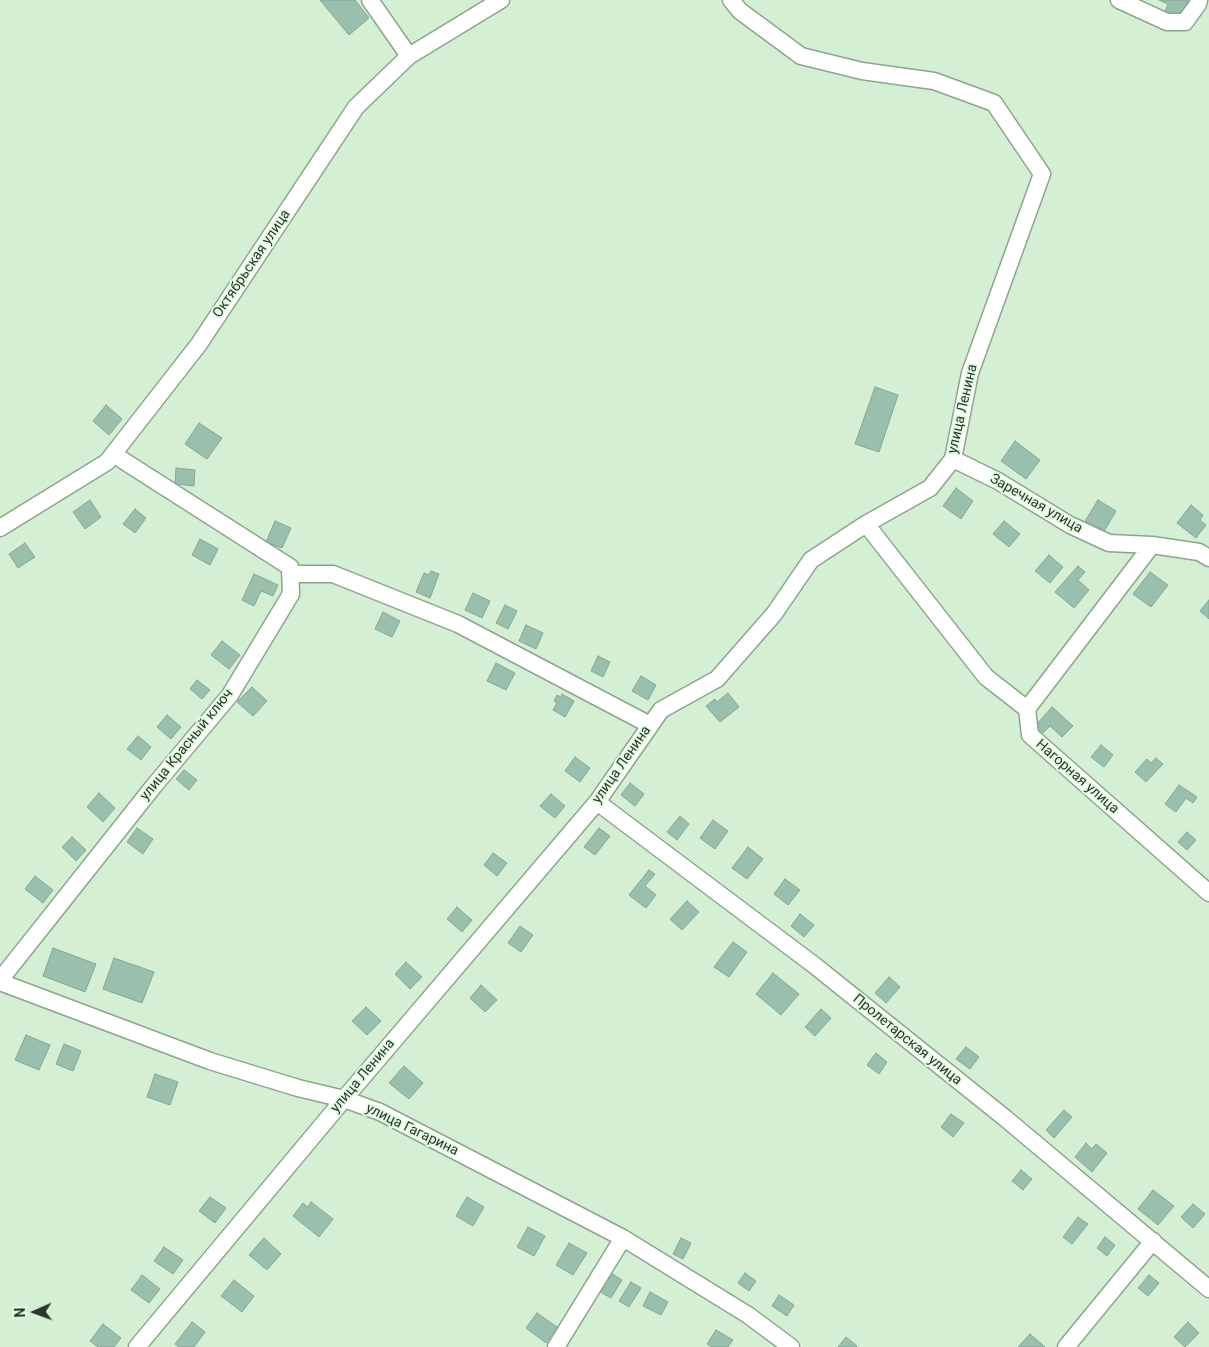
<!DOCTYPE html>
<meta charset="utf-8">
<style>
body{margin:0}
#map{position:relative;width:1209px;height:1347px;overflow:hidden;background:#d5efd4;font-family:Roboto,sans-serif}
canvas{display:block}
.north{position:absolute;left:10px;top:1287px;width:50px;height:50px;-webkit-text-stroke:4px #e2fde1;paint-order:stroke;rotate:268deg;font-size:14px;font-weight:700;line-height:20px;text-align:center;color:#2b352b}
.north::after{content:'';display:block;margin:auto;width:18px;height:22px;background:#2b352b;clip-path:polygon(50% 0,100% 100%,50% 72%,0 100%)}
</style>
<div id="map">
<canvas width="1209" height="1347"></canvas>
<div class="north">N</div>
</div>
<script>
const context = document.querySelector('canvas').getContext('2d');
context.lineJoin = 'round';
function fillPath(path, color) { context.fillStyle = color; context.fill(path, 'evenodd'); }
const shape = rows => new Path2D(rows.map(r => 'M' + r).join(''));
function trace(path, color, width, dash) { context.strokeStyle = color; context.lineWidth = width; context.lineCap = dash ? 'butt' : 'round'; context.setLineDash(dash || []); context.stroke(path); }
function drawText(font, color, halo, rows, align = 'center') {
  context.font = font + ' Roboto,sans-serif'; context.lineWidth = 4; context.setLineDash([]); context.textBaseline = 'middle'; context.strokeStyle = halo; context.fillStyle = color; for (const [text, x, y, turn = 0] of rows) {
    context.save(); context.translate(x, y); context.rotate((+turn || 0) * Math.PI / 180); context.textAlign = isNaN(turn) ? turn : align; if (halo) context.strokeText(text, 0, 0); context.fillText(text, 0, 0); context.restore();
  }
}
const building = shape([
 [320,0,355,0,369,18,349,35,320,0],
 [1159,0,1188,0,1179,21,1164,14,1168,4,1159,0],
 [875,387,898,395,879,452,855,444,875,387],
 [106,405,122,419,109,435,93,421,106,405],
 [199,423,222,438,207,459,185,444,199,423],
 [1015,441,1040,460,1026,479,1001,461,1015,441],
 [176,468,195,470,194,486,175,484,176,468],
 [956,488,973,501,961,519,943,506,956,488],
 [90,500,101,517,85,529,73,512,90,500],
 [1098,500,1116,511,1102,535,1084,523,1098,500],
 [1191,505,1203,515,1200,520,1206,525,1196,538,1177,523,1191,505],
 [135,509,146,518,135,533,123,524,135,509],
 [275,521,291,528,282,548,266,542,275,521],
 [1004,521,1020,534,1009,547,993,534,1004,521],
 [200,539,218,549,210,565,192,555,200,539],
 [25,543,35,557,18,568,9,554,25,543],
 [1049,555,1063,567,1050,583,1035,571,1049,555],
 [1078,566,1085,572,1078,580,1089,590,1074,608,1055,592,1078,566],
 [431,571,439,574,430,598,416,592,424,573,429,575,431,571],
 [1150,572,1168,585,1151,607,1133,594,1150,572],
 [254,574,278,585,273,596,261,591,254,606,242,600,254,574],
 [473,593,490,601,482,618,465,610,473,593],
 [1209,600,1209,619,1200,611,1209,600],
 [505,605,517,611,508,629,496,623,505,605],
 [383,612,400,621,392,637,375,629,383,612],
 [526,625,543,633,536,649,519,641,526,625],
 [222,641,240,655,229,669,211,655,222,641],
 [598,656,610,662,603,677,591,671,598,656],
 [496,663,515,673,506,690,487,681,496,663],
 [641,676,656,685,648,700,632,691,641,676],
 [197,680,210,690,202,699,190,689,197,680],
 [252,687,267,701,253,716,237,702,252,687],
 [728,693,739,707,720,722,706,706,715,699,717,702,728,693],
 [562,694,574,701,565,717,553,710,557,703,554,701,557,695,561,697,562,694],
 [1052,707,1073,726,1062,737,1050,726,1043,733,1035,726,1052,707],
 [167,715,181,727,171,739,157,727,167,715],
 [138,736,151,747,141,760,127,749,138,736],
 [1101,745,1113,755,1104,767,1091,757,1101,745],
 [575,757,590,768,580,782,565,771,575,757],
 [1156,758,1163,764,1146,782,1135,772,1147,759,1151,763,1156,758],
 [184,770,197,780,189,790,176,779,184,770],
 [630,783,644,794,635,806,621,795,630,783],
 [1179,785,1197,797,1193,803,1186,798,1176,812,1165,804,1179,785],
 [99,793,115,808,103,822,87,807,99,793],
 [551,794,565,806,555,818,540,806,551,794],
 [680,816,689,824,677,840,667,832,680,816],
 [713,820,728,831,715,849,700,838,713,820],
 [137,828,153,839,143,854,127,842,137,828],
 [599,828,610,836,595,855,584,847,599,828],
 [1187,832,1196,840,1187,850,1178,842,1187,832],
 [72,837,86,850,76,861,62,847,72,837],
 [748,847,763,859,747,879,732,868,748,847],
 [493,853,507,863,497,876,484,865,493,853],
 [649,870,655,874,645,886,656,895,646,908,629,895,649,870],
 [35,876,53,890,43,903,25,889,35,876],
 [785,879,800,890,788,905,774,894,785,879],
 [687,901,699,912,682,930,670,919,687,901],
 [457,907,472,920,462,932,447,919,457,907],
 [800,914,814,925,804,937,791,926,800,914],
 [520,926,533,935,521,952,508,943,520,926],
 [733,942,747,952,729,977,714,967,733,942],
 [53,948,96,964,85,992,43,976,53,948],
 [114,958,154,972,142,1003,103,989,114,958],
 [406,962,422,977,410,989,395,974,406,962],
 [773,973,799,994,781,1015,756,994,773,973],
 [889,977,900,987,886,1003,875,993,889,977],
 [481,985,497,1000,485,1012,470,998,481,985],
 [366,1007,381,1021,367,1035,352,1021,366,1007],
 [821,1009,831,1018,815,1036,805,1027,821,1009],
 [26,1035,50,1045,39,1070,15,1060,26,1035],
 [64,1044,81,1051,73,1071,56,1064,64,1044],
 [966,1047,979,1057,970,1069,956,1059,966,1047],
 [876,1053,887,1062,879,1074,867,1065,876,1053],
 [404,1066,423,1083,409,1099,389,1083,404,1066],
 [155,1074,178,1082,170,1105,147,1097,155,1074],
 [1064,1110,1072,1117,1054,1138,1046,1130,1064,1110],
 [951,1114,964,1123,953,1137,941,1127,951,1114],
 [1086,1143,1092,1149,1096,1144,1107,1153,1092,1172,1075,1157,1086,1143],
 [1021,1170,1032,1179,1023,1190,1012,1181,1021,1170],
 [1153,1190,1174,1206,1158,1225,1138,1209,1153,1190],
 [210,1197,226,1208,215,1223,199,1211,210,1197],
 [467,1197,484,1207,473,1226,456,1216,467,1197],
 [311,1202,333,1219,319,1237,293,1216,303,1203,308,1207,311,1202],
 [1193,1204,1205,1214,1193,1228,1181,1217,1193,1204],
 [1078,1217,1088,1224,1072,1244,1063,1237,1078,1217],
 [528,1227,545,1236,534,1256,517,1247,528,1227],
 [1105,1237,1115,1245,1107,1256,1097,1248,1105,1237],
 [264,1238,281,1254,267,1270,249,1255,264,1238],
 [681,1238,691,1243,683,1259,673,1254,681,1238],
 [569,1243,587,1253,573,1275,556,1265,569,1243],
 [164,1247,183,1260,173,1274,154,1261,164,1247],
 [608,1271,622,1280,611,1298,597,1290,608,1271],
 [745,1273,756,1281,749,1291,738,1283,745,1273],
 [142,1275,160,1289,149,1303,131,1290,142,1275],
 [1149,1275,1159,1283,1148,1296,1138,1288,1149,1275],
 [234,1280,254,1296,242,1312,221,1296,234,1280],
 [631,1282,641,1288,629,1307,619,1301,631,1282],
 [650,1292,668,1302,661,1315,643,1306,650,1292],
 [779,1295,794,1305,787,1316,772,1306,779,1295],
 [537,1313,557,1327,546,1343,526,1328,537,1313],
 [192,1322,205,1332,194,1347,179,1347,175,1344,192,1322],
 [1188,1322,1199,1333,1185,1347,1174,1337,1188,1322],
 [103,1324,121,1338,114,1347,98,1347,90,1341,103,1324],
 [716,1330,733,1340,728,1347,712,1347,707,1344,716,1330],
 [1030,1334,1045,1347,1018,1347,1030,1334],
 [846,1337,857,1346,856,1347,838,1347,846,1337]
]);
fillPath(building, '#9bbfad');
trace(building, '#84a796', 1);
const minor = shape([
 [370,0,409,56],
 [1119,0,1167,22,1185,22,1198,4,1199,0],
 [953,459,998,481,1070,525,1109,543,1152,545,1199,552,1209,558],
 [866,524,986,677,1027,709],
 [0,528,107,462,199,344,356,107,409,56,501,0],
 [1152,545,1027,709,1030,735,1209,893],
 [290,574,333,574,458,624,650,725],
 [597,802,814,965,1005,1118,1209,1289],
 [0,980,153,787,230,695,291,594,290,567,113,454],
 [0,982,210,1061,298,1088,344,1099,380,1112,623,1238,748,1315,791,1347],
 [137,1347,344,1099,597,802,661,710,717,679,774,614,811,560,866,524,930,488,953,459,970,373,1042,174,994,103,934,81,862,71,801,56,740,11,731,0],
 [556,1347,623,1238],
 [1066,1347,1153,1241]
]);
trace(minor, '#8ca58c', 19);
trace(minor, '#fff', 16);
drawText('14px', '#2b352b', '#e2fde1', [
 ["Октябрьская улица",252,264,-56],
 ["улица Ленина",963,409,-77],
 ["Заречная улица",1036,504,30],
 ["улица Красный ключ",187,745,-51],
 ["улица Ленина",622,765,-55],
 ["Нагорная улица",1077,777,41],
 ["Пролетарская улица",907,1040,39],
 ["улица Ленина",363,1076,-50],
 ["улица Гагарина",412,1130,26]
]);
</script>
